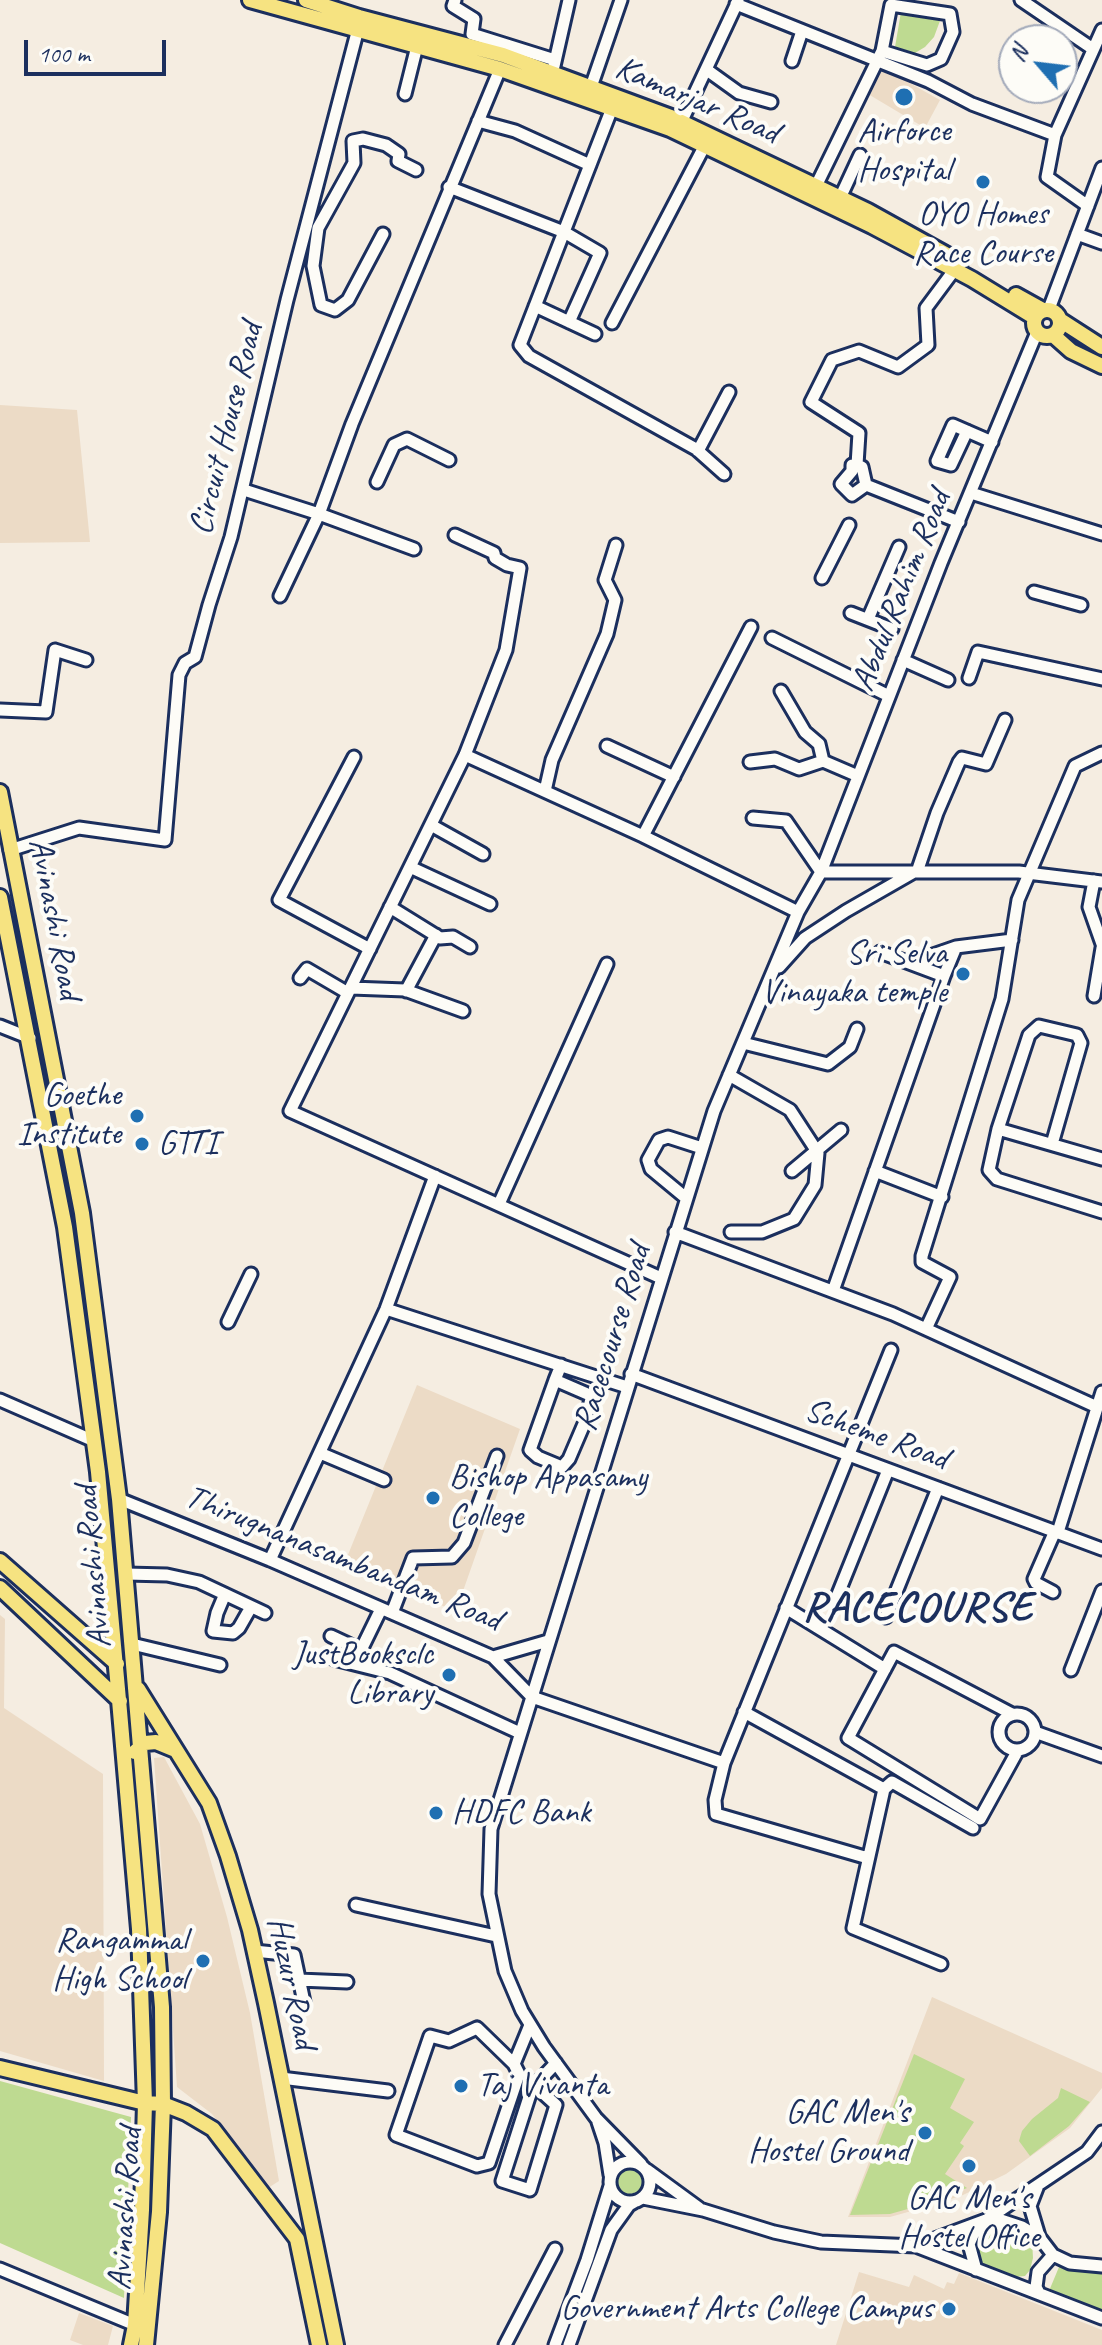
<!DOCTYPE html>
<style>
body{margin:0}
#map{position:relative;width:1102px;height:2345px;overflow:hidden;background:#f5ede1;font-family:Caveat,sans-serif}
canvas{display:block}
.north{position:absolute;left:998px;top:24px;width:80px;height:80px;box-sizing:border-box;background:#fdfcf7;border:2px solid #a3aaba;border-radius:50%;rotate:298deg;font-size:22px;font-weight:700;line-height:32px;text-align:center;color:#1b2f5e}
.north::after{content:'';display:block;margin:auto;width:28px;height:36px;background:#1f6fb2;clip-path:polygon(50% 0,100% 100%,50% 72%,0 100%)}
.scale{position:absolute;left:24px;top:40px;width:142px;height:36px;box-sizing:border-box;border:4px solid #1b2f5e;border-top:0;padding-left:10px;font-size:24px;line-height:28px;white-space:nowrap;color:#1b2f5e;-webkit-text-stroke:6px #fdfcf7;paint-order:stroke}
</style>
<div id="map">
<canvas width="1102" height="2345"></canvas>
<div class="north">N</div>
<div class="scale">100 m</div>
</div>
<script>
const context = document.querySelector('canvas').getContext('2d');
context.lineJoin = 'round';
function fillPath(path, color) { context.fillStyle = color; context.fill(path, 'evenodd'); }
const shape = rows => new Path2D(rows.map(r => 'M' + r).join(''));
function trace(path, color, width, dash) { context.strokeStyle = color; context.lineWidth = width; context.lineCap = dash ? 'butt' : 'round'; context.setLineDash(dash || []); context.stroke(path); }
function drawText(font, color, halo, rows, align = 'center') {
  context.font = font + ' Caveat,sans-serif'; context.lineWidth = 8; context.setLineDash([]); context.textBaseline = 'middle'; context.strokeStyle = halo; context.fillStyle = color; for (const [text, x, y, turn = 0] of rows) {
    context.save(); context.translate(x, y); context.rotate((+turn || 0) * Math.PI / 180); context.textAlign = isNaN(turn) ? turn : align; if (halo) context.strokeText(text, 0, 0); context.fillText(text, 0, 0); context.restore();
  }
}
fillPath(shape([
 [881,67,940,100,925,128,868,94],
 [0,405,77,410,90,542,0,543],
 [417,1385,520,1429,456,1611,343,1567],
 [0,1615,5,1619,4,1708,103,1774,104,2081,0,2051],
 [164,1757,200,1824,227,1917,250,2013,279,2181,268,2188,212,2114,177,2087,154,1758],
 [932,1997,1102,2073,1102,2088,1070,2128,1006,2174,963,2195,933,2205,890,2217,848,2217],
 [859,2272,909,2287,914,2275,944,2289,947,2282,954,2284,959,2273,1102,2330,1102,2345,836,2345],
 [79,2313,113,2326,108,2345,83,2345,70,2340]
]), '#ecdbc6');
fillPath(shape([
 [901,12,941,18,934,37,925,47,915,53,904,53,895,47],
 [914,2054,965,2079,950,2108,974,2122,960,2143,964,2146,945,2174,967,2188,929,2203,890,2214,850,2215],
 [0,2081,131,2117,124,2298,0,2243],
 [1061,2088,1090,2102,1069,2126,1030,2156,1019,2141,1022,2131,1032,2119,1058,2098],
 '613 2182a17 17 0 1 1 34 0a17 17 0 1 1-34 0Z',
 [995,2226,1021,2232,1032,2240,1033,2258,1030,2270,1025,2276,1014,2277,977,2263,974,2250,978,2239],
 [1059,2267,1102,2269,1102,2312,1049,2291]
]), '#beda91');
const minor = shape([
 [455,0,453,6,474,19,472,34,555,60],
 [1021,0,1093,49],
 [736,4,928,81,972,104,1055,135],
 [792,61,802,31],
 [554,66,569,0],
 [707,70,739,93,771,102],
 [591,87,621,0],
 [405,94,417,46],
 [614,103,520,345,529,356,696,449,724,474],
 [478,121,515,131,590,165],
 [679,127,738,1],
 [816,186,882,51,891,5,950,14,953,32,941,59,927,65,882,51],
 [449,187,564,232,600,253,569,322],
 [840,198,860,155],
 [1088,206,1047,177,1055,135,1102,30],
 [383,234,348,300,335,310,321,305,313,266,318,228,354,163,353,141,363,139,386,145,399,154,398,161,416,170],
 [1077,234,1102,243],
 [535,306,595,334],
 [1049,309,1102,168],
 [612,323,705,145],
 [967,431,951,465,937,461,953,425,992,442],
 [698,451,729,392],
 [857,465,859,433,811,402,832,360,859,351,898,367,928,345,926,308,955,269],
 [377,482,394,445,407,439,449,460],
 [866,485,862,467,857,465,852,465,852,471,841,484,852,495,866,485,959,522],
 [244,490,319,514,280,596],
 [971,493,1102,534],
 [455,535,494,553,495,558,507,565,520,568,506,650,465,755,290,1111,661,1278],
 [414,549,319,514,352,424,500,69],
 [822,578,849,525],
 [1034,592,1081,605],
 [851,613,892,629],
 [868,619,899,547],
 [772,638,889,696],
 [903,660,948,680],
 [969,678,978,652,1102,679],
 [0,710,46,712,55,650,86,660],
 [607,746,674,777],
 [465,755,643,836,798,912],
 [354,757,279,900,370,949],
 [823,761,858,776],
 [750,762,775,759,799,769,823,761,819,744,805,732,781,691],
 [545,791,552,760,607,634,615,600,605,580,616,545],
 [753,818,786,821,821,872],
 [431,825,483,854],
 [643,836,751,627],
 [10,850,79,828,165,840,179,675,185,663,195,657,209,605,231,537,287,300,359,25],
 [410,867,490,904],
 [821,872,1019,872,1102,882],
 [917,872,937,813,959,762,962,758,986,764,1005,720],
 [1094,881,1089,907,1102,944],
 [390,907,440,938,453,937,470,947],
 [880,952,944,976],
 [910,963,956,947,1012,940],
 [779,967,805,938,846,911,914,872],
 [300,978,307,969,348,993],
 [351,988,405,990,463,1011],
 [406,991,436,935],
 [1094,996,1102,948],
 [0,1026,30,1038],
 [743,1043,828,1064,850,1047,857,1029],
 [729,1075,790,1110,818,1153,815,1185,794,1219,762,1232,731,1232],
 [998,1129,1102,1159],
 [1052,1144,1081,1043,1077,1035,1039,1026,1029,1035,998,1129,989,1170,997,1179,1102,1212],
 [792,1171,841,1130],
 [875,1171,942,1197],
 [686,1198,651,1169,648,1160,659,1140,668,1137,702,1148],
 [499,1204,607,964],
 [675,1232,893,1314,1097,1407],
 [833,1291,944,976,956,947],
 [386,1309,627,1387],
 [228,1322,251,1274],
 [926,1329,950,1277,922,1262,922,1256,1002,999,1018,900,1075,766,1102,753],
 [631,1374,1102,1549],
 [555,1380,592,1396,584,1424,569,1459,562,1467,538,1457,530,1450,555,1380,561,1365],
 [0,1400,94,1441],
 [320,1453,384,1480],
 [119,1499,270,1560,493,1657,548,1641],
 [1058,1532,1102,1392],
 [270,1560,386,1309,435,1176],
 [126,1574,167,1575,199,1582,265,1613],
 [1053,1592,1036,1583,1034,1579,1055,1531],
 [225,1594,217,1613,213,1631,233,1633,239,1628,251,1607],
 [836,1599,888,1470],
 [786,1608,885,1669],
 [392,1613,413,1558,452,1557,464,1543,497,1456],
 [886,1617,938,1488],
 [331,1636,361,1650,381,1609],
 [132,1644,220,1665],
 [493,1657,532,1697,724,1763,891,1350],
 [334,1659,390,1673,520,1733],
 [1071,1670,1102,1591],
 [744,1712,884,1789],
 '999 1732a18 18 0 1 1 36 0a18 18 0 1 1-36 0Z',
 [1012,1714,894,1652,848,1738,980,1819,1018,1750],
 [1035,1732,1102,1756],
 [724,1763,715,1800,716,1814,868,1858],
 [356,1905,496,1936],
 [254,1951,294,1955,304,2002],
 [941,1964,853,1928,884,1789,892,1782,973,1828],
 [299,1980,347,1982],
 [514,2064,477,2028,449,2041,430,2036,396,2135,477,2166,489,2163,519,2074,514,2064,530,2025],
 [281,2078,388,2091],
 [535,2086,556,2105,530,2190,502,2181,531,2091,538,2082,556,2063],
 [598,2122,605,2143,610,2175],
 '610 2182a20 20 0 1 1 40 0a20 20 0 1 1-40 0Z',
 [641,2164,596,2118,544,2047,522,2011,505,1971,489,1894,491,1829,714,1111,798,912,821,872,941,563,1037,332],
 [647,2170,699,2208],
 [1037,2188,1030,2206,1039,2236],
 [643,2198,703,2210,774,2232,821,2242,916,2246,986,2220,1087,2152,1102,2132],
 [916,2246,1102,2318],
 [0,2269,135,2325],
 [976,2270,969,2244,973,2235,986,2220,1001,2220,1022,2227,1040,2238,1053,2255,1070,2263,1102,2266],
 [1039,2293,1036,2287,1038,2272,1053,2255],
 [505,2345,555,2249],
 [555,2345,587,2260,610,2186],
 [569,2345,611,2230,629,2205,636,2201]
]);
const major = shape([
 [250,0,500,69,670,129,872,226,972,279,1034,317],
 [306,0,359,17,503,55,671,117,868,211,960,262],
 [1016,295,1043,310],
 '1034 323a13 13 0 1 1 26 0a13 13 0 1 1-26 0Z',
 [1060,320,1102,347],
 [1053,335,1071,351,1102,366],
 [0,792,82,1213,119,1499,162,2007,163,2104,159,2212,146,2345],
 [0,897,65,1227,98,1472,119,1700,139,1929,145,2103,142,2210,135,2325,131,2345],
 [0,1561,117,1664],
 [0,1588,120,1701],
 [138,1689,209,1803,228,1856,250,1930,266,2003,336,2345],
 [135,1752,145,1743,156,1742,173,1749],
 [0,2068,145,2103,163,2104,186,2113,213,2129,297,2239,319,2345]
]);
trace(minor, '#1b2f5e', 17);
trace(major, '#1b2f5e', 20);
trace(minor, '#fdfcf7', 11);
trace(major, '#f6e381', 14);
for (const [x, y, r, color] of [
 [904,97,10,"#1f6fb2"],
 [983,182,8,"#1f6fb2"],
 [963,974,8,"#1f6fb2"],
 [137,1116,8,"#1f6fb2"],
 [142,1144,8,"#1f6fb2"],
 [433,1498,8,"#1f6fb2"],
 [449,1675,8,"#1f6fb2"],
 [436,1813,8,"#1f6fb2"],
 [203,1961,8,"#1f6fb2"],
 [461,2086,8,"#1f6fb2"],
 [925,2133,8,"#1f6fb2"],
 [969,2166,8,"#1f6fb2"],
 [949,2309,8,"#1f6fb2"]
]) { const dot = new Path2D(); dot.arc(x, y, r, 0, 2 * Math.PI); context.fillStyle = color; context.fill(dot); trace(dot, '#fdfcf7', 3); }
drawText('34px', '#1b2f5e', '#fdfcf7', [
 ["Kamarjar Road",697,101,23],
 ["Circuit House Road",227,429,-76],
 ["Abdul Rahim Road",902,591,-68],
 ["Avinashi Road",54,919,79],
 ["Racecourse Road",613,1338,-73],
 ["Scheme Road",876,1435,20],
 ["Thirugnanasambandam Road",343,1559,22],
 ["Avinashi Road",94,1567,-95],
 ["Huzur Road",291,1983,78],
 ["Avinashi Road",126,2209,-86]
]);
drawText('34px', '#1b2f5e', '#fdfcf7', [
 ["Airforce",904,132,"center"],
 ["Hospital",904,171,"center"],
 ["OYO Homes",983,215,"center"],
 ["Race Course",983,254,"center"],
 ["Sri Selva",947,954],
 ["Vinayaka temple",947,993],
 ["Goethe",121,1096],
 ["Institute",121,1135],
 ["GTTI",158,1144,"left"],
 ["Bishop Appasamy",449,1478,"left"],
 ["College",449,1517,"left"],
 ["JustBooksclc",433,1655],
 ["Library",433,1694],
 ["HDFC Bank",452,1813,"left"],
 ["Rangammal",187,1941],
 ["High School",187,1980],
 ["Taj Vivanta",477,2086,"left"],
 ["GAC Men's",909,2113],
 ["Hostel Ground",909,2152],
 ["GAC Men's",969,2199,"center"],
 ["Hostel Office",969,2238,"center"],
 ["Government Arts College Campus",933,2309]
], 'right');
context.letterSpacing = '2px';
drawText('bold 42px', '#1b2f5e', '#fdfcf7', [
 ["RACECOURSE",918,1609]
]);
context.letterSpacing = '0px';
</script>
